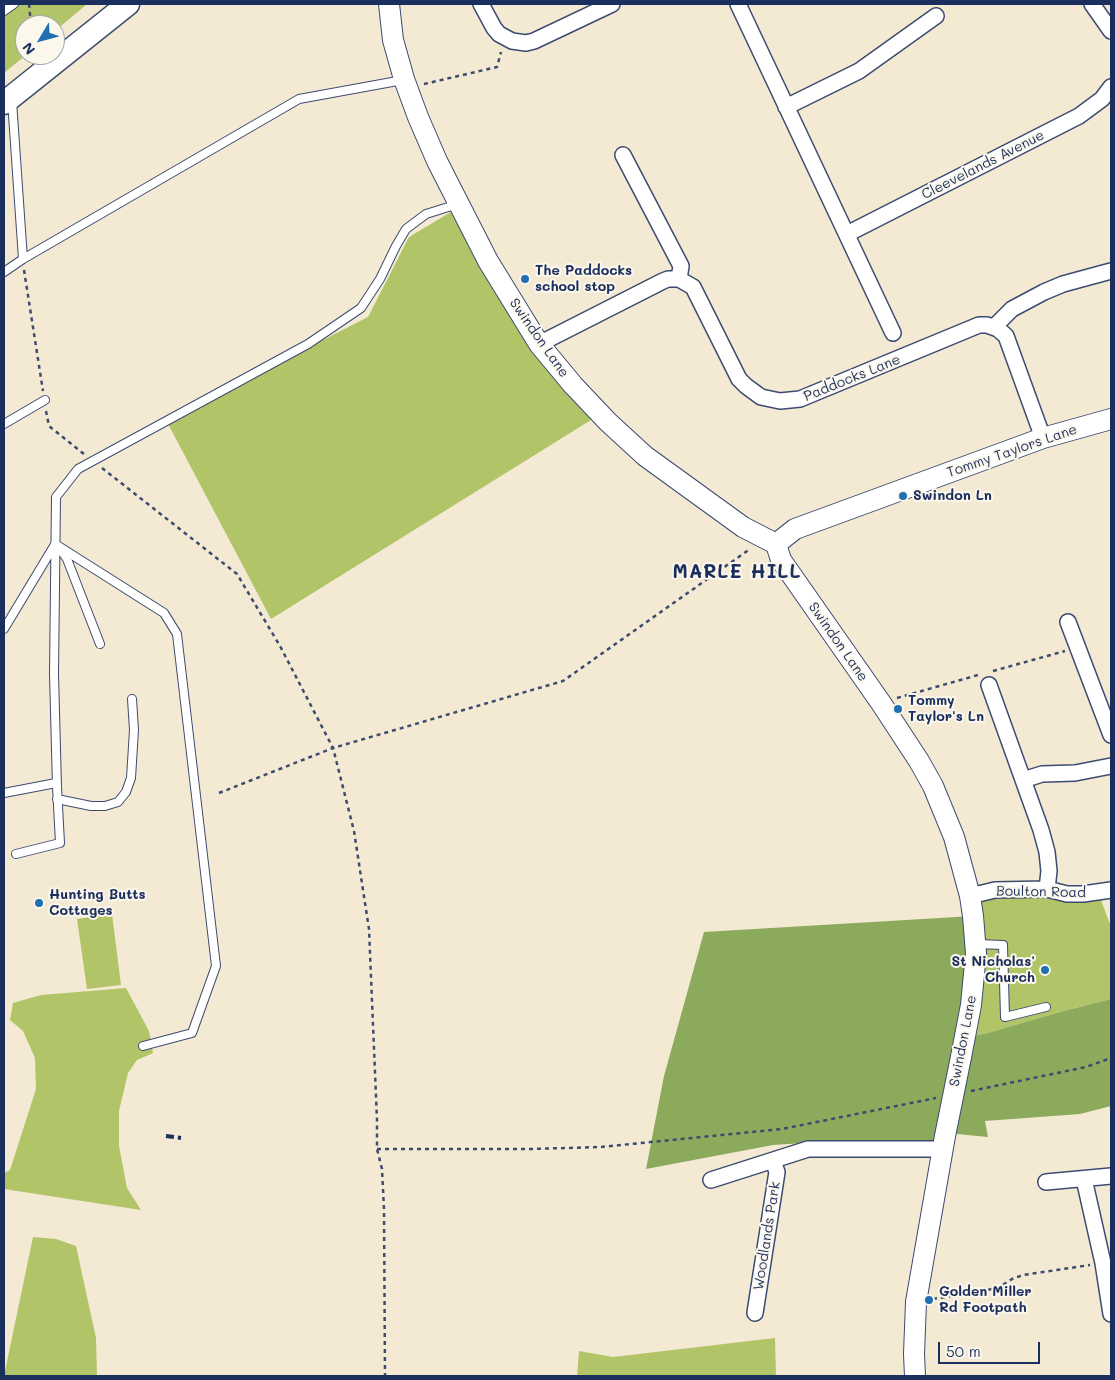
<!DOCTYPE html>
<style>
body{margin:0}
#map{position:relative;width:1115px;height:1380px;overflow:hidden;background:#f4ead3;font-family:Mali,sans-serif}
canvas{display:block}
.frame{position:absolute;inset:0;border:5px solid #1b2f5e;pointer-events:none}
.north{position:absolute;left:15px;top:15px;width:50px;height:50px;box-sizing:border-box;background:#fbf7ec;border:1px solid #a1a7b3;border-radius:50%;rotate:233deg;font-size:14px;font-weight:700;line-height:20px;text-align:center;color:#1b2f5e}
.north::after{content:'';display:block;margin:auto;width:18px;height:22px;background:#1f6fb2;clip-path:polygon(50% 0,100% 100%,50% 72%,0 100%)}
.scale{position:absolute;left:938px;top:1342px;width:102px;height:22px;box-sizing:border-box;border:2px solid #1b2f5e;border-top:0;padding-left:6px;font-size:15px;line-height:18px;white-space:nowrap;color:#1b2f5e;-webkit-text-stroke:4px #fbf7ec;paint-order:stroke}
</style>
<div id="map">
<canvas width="1115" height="1380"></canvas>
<div class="frame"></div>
<div class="north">N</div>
<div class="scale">50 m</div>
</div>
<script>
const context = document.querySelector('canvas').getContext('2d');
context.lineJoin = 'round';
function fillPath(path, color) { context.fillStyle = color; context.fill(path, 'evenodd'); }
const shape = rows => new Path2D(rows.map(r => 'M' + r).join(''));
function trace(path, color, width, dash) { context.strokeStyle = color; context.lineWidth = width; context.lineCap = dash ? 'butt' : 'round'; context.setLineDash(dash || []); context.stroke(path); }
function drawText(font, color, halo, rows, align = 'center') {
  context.font = font + ' Mali,sans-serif'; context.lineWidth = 4; context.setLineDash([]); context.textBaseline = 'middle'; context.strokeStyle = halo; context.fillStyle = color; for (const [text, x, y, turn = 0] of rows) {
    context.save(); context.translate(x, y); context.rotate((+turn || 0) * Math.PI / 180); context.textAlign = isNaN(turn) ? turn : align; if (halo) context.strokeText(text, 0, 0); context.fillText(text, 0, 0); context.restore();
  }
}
fillPath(shape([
 [4,4,87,4,55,31,55,25,25,25,26,55,4,73],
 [451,212,591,420,271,619,166,420,368,317,409,237],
 [1098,892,1111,927,1111,999,1060,1012,984,1034,966,1036,970,896],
 [112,914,121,985,87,989,77,919],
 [126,988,149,1031,153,1053,137,1060,128,1073,119,1111,119,1146,127,1188,141,1210,4,1189,4,1173,10,1170,36,1089,35,1058,23,1031,10,1020,13,1003,41,995],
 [33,1237,56,1239,76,1246,96,1338,97,1376,4,1376],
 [775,1338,776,1376,577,1376,579,1351,613,1357]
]), '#b1c468');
fillPath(shape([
 [973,916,966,1036,984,1034,1060,1012,1111,999,1111,1106,1080,1114,985,1121,988,1137,946,1133,933,1143,850,1140,773,1145,646,1169,664,1076,704,932]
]), '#8caa5c');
const lane = shape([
 [4,11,14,4],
 [12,101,23,259],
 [4,272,23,259,299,99,403,80],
 [4,424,45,400],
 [55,544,164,613,177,634,216,966,192,1033,143,1046],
 [60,549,67,559,100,644],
 [4,629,54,546],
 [4,793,56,783],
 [57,799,91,806,105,806,118,802,126,792,131,778,134,730,132,699],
 [16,854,60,843,57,787,54,674,56,497,78,469,308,344,361,308,380,279,396,246,406,229,426,214,458,204],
 [977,944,1003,945,1005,1017,1046,1007]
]);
const street = shape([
 [481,4,494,28,499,34,512,41,526,43,534,41,612,4],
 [738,4,893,333],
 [1092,4,1111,31],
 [786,107,859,71,936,16],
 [623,155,681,266,679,279],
 [847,234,1079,116,1102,99,1111,87],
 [994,327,1012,309,1044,292,1063,284,1111,271],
 [539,344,663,281,668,279,679,279,693,287,739,379,746,386,761,397,780,401,800,399,979,325,987,325,998,329,1006,336,1043,438],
 [1068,622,1111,735],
 [989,685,1041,830,1047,852,1049,871,1047,889],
 [1023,780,1042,774,1075,773,1111,766],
 [970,896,995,890,1047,889,1067,894,1083,894,1111,890],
 [1084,1179,1103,1263,1111,1314],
 [711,1180,808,1149,943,1149],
 [1046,1182,1111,1176],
 [755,1313,777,1172,773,1161]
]);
const secondary = shape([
 [389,4,393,40,404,79,418,117,437,161,488,261,539,344,573,385,608,422,645,456,743,527,776,544],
 [776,544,781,560,881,703,919,761,933,786,954,837,970,896,973,916,976,953,971,1005,961,1057],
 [776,544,795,529,1043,438,1111,419],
 [915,1376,914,1354,916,1302,945,1136]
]);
const primary = shape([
 [4,103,128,4]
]);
trace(lane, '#3c4b70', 10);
trace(street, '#3c4b70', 18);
trace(secondary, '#3c4b70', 22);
trace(primary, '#3c4b70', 25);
trace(shape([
 [29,4,31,25],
 [424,84,497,67,501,52],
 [24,270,43,391],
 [46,411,49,426,84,454],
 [102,468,237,574,280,646,333,748,354,831,369,929,377,1120,377,1149,382,1169,384,1209,385,1376],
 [993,671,1065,651],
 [897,698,978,675],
 [219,793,333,748,563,681,750,549],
 [971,1091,1086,1067,1111,1058],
 [377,1149,531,1149,601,1147,782,1129,936,1098],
 [933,1299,998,1288,1012,1279,1023,1275,1090,1265]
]), '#3c4b70', 2.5, [4, 4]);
trace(lane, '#fff', 8);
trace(street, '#fff', 15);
trace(secondary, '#fff', 20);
trace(primary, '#fff', 22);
trace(shape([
 [166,1136,181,1138]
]), '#1b2f5e', 4, [8, 4]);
const secondaryBridge = shape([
 [945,1136,961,1057]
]);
trace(secondaryBridge, '#3c4b70', 22, []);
trace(secondaryBridge, '#fff', 20);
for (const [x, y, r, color] of [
 [525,279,5,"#1f6fb2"],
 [903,496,5,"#1f6fb2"],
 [898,709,5,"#1f6fb2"],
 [39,903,5,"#1f6fb2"],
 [1045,970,5,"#1f6fb2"],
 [929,1300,5,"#1f6fb2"]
]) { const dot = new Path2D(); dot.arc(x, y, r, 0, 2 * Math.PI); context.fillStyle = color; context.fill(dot); trace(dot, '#fbf7ec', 2); }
drawText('14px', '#1b2f5e', '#fbf7ec', [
 ["Cleevelands Avenue",983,165,-27],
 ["Swindon Lane",539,338,55],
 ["Paddocks Lane",852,378,-22],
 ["Tommy Taylors Lane",1012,451,-19],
 ["Swindon Lane",838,642,55],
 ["Boulton Road",1041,892,1],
 ["Swindon Lane",963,1041,-79],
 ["Woodlands Park",767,1236,-81]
]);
drawText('bold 14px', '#1b2f5e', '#fbf7ec', [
 ["The Paddocks",535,271],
 ["school stop",535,287],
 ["Swindon Ln",913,496],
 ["Tommy",908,701],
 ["Taylor's Ln",908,717],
 ["Hunting Butts",49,895],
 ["Cottages",49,911],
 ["St Nicholas'",1035,962,"right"],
 ["Church",1035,978,"right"],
 ["Golden Miller",939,1292],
 ["Rd Footpath",939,1308]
], 'left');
context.letterSpacing = '1px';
drawText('bold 19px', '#1b2f5e', '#fbf7ec', [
 ["MARLE HILL",737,572]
]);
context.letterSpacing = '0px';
</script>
